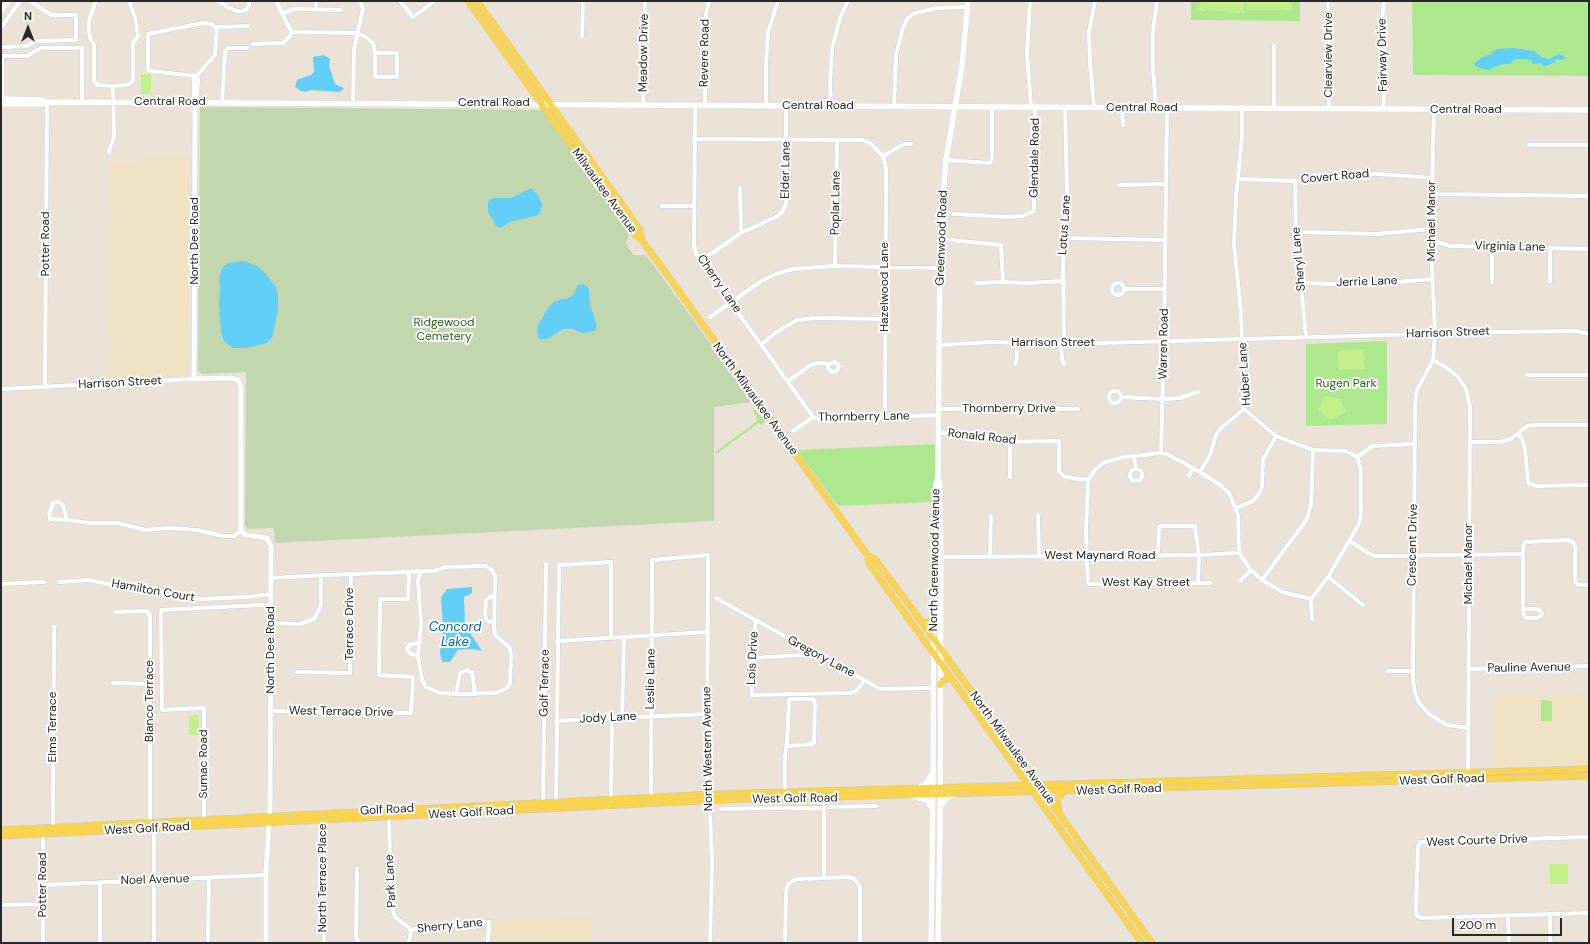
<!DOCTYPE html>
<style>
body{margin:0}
#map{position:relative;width:1590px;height:944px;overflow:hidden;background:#ece3d8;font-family:"DM Sans",sans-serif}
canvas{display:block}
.frame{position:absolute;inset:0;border:2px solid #282828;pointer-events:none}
.north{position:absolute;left:8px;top:8px;width:40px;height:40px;-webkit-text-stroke:3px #fff;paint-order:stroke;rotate:0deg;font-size:11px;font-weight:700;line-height:16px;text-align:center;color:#282828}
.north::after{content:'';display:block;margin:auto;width:14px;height:18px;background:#282828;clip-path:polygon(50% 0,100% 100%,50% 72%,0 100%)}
.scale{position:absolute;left:1452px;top:918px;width:110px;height:18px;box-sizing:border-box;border:2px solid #282828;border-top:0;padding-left:5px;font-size:12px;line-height:14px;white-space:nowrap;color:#282828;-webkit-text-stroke:3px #fff;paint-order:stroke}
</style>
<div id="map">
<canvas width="1590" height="944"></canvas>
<div class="frame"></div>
<div class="north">N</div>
<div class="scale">200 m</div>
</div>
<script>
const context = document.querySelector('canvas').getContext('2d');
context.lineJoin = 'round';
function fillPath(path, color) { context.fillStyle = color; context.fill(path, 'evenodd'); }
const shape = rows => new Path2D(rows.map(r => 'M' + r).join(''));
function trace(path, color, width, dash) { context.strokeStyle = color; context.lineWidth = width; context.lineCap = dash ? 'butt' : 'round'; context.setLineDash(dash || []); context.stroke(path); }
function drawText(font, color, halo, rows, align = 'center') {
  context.font = font + ' "DM Sans",sans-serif'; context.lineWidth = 4; context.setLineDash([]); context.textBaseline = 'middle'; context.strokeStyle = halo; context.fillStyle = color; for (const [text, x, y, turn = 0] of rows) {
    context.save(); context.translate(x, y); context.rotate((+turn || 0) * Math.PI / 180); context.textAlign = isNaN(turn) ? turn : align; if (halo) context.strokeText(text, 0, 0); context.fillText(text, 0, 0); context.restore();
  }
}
fillPath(shape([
 [142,154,190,155,188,375,110,379,107,287,109,162,142,162],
 [1589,694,1589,767,1496,770,1495,696],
 [592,918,592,943,494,943,494,919]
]), '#efe2c5');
fillPath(shape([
 [1191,1,1300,1,1300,21,1191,20],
 [1412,1,1589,1,1589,76,1413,75],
 [1387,341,1387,424,1306,426,1306,344],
 [755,409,764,420,764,423,762,425,759,423,716,454,715,452,756,422,757,418,753,411],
 [936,444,934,502,838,506,797,450],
 [1541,700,1552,701,1552,721,1541,721]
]), '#ade88f');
fillPath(shape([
 [200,107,542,110,630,233,626,243,633,255,646,255,753,402,714,407,714,521,275,543,274,528,247,529,245,526,246,372,202,374,198,370]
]), '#c2d7ae');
fillPath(shape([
 [1201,1,1245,1,1244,13,1207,10,1202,12,1199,9],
 [1247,1,1291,1,1292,9,1289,12,1285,10,1246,10],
 [151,74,151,94,141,94,141,75],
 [1363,349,1365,369,1339,370,1338,351],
 [1325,396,1340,399,1346,412,1331,420,1318,410],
 [198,715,199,735,189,735,189,716],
 [1549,864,1568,864,1568,884,1550,884]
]), '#c4f08a');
fillPath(shape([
 [1514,48,1534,51,1541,57,1549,59,1559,54,1564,56,1565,59,1561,60,1556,59,1555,62,1546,66,1543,66,1540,63,1533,64,1531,60,1526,59,1515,59,1510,64,1503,64,1488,70,1476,67,1474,64,1481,58,1491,54,1496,49],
 [324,55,330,59,329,66,335,84,344,88,340,92,311,90,306,92,301,91,295,87,297,80,311,75,314,72,313,57],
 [531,188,537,194,541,201,542,205,539,215,510,222,501,228,497,227,488,212,488,201,492,198,511,198],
 [243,261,257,266,266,274,276,287,278,294,278,310,272,338,267,343,246,348,233,348,224,341,221,333,219,301,220,290,219,278,223,267,228,263],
 [583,284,588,287,589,290,590,305,596,323,596,331,582,333,573,329,563,329,547,339,540,339,538,337,537,331,538,325,548,308,555,301,569,298,573,295,578,285],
 [472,587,472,593,464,597,465,625,482,651,473,649,458,650,450,662,442,662,440,653,443,628,441,597,447,589]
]), '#61cff8');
const minor = shape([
 [96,1,89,20,89,30,90,38,94,45,94,81,98,85,113,86,128,85,133,81,133,43,138,36,135,17,129,1],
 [218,1,229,8,237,11,243,11,247,9,249,5,249,1],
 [400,1,413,17,435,1],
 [1030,1,1027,54,1031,107],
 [1328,1,1329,109],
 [316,10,316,1],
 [283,13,295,9,341,10],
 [215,27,248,26],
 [1,28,20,1],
 [291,32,357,33,364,36,373,43,375,53,375,77,397,77,397,53,375,53],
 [582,37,583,1],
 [253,44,283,43,290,36,291,31,276,1],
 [1,47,27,46,36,41,76,40,76,15,51,15,30,1],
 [2,99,2,56,27,56,41,48,82,48,82,102],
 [195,102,194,97,194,79,215,55,217,28,211,24,203,23,148,34,148,67,149,71,196,76],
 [195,102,197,97,198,79,196,76],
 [222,102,225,52,228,48,248,48],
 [353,103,354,49,363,9,360,1],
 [643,104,645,1],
 [695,105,694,246,696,254,813,417],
 [705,105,706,14,709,1],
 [766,105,766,65,768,32,778,1],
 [831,106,830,83,832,49,840,18,848,1],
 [894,106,896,55,903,28,907,19,915,13,938,8,968,7],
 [1094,107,1090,63,1089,33,1095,1],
 [1122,107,1123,125],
 [1156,108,1153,69,1153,30,1157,1],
 [1242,108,1242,136,1236,198,1234,245,1241,312,1244,409,1276,436,1313,450,1346,451,1357,457,1361,469,1361,515,1359,524,1328,577,1311,599,1312,619],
 [1274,108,1274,46],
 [1383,109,1386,76,1382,21,1384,1],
 [1434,109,1431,240,1435,333,1433,360,1417,390,1415,403,1413,680,1415,693,1419,703,1429,714,1447,725,1468,728],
 [694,139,863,140,871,144,883,156,886,169,885,418],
 [1529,145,1589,145],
 [109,152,114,136,113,86],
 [883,156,904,144,911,144],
 [946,160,990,163,992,159,992,107],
 [1238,179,1295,181,1358,174,1380,174,1432,178],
 [1295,181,1296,232,1306,337],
 [1119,185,1166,184],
 [740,188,741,233],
 [1432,194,1589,196],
 [662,206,694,206],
 [941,213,1006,217,1023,216,1034,211,1035,107],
 [1296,232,1377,234,1431,229],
 [1063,238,1166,240],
 [940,239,1001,245,1003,282],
 [1431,240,1450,246,1589,249],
 [1492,246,1492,282],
 [701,261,741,233,778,216,782,212,786,204,786,105],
 [835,266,837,140],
 [1550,282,1550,248],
 [976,283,1003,282,1027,283,1064,281],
 [1301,283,1367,285,1432,279],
 '1112 289a6 6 0 1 1 12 0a6 6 0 1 1-12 0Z',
 [1124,289,1165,289],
 [710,317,760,282,773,275,793,269,835,266,940,268],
 [762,344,775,333,797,320,815,318,885,319],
 [1061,344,1062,359,1064,364],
 [1064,344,1063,257,1067,191,1065,107],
 [941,345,991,342,1064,344,1499,332,1575,331,1589,334],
 [1433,360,1447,368,1458,377,1466,389,1470,407,1468,785],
 [1015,364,1017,358,1017,343],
 [1527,375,1589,375],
 [788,381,811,365,818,363,829,364,835,362,839,366,837,371,831,372,828,367,829,364],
 [45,386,47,102],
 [1,389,194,379],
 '1109 397a6 6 0 1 1 12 0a6 6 0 1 1-12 0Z',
 [1121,397,1163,399,1180,398,1198,392],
 [939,409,1078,409],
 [793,431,813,417,819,420,939,415],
 [938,433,968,433,1003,442,1059,441,1059,472,1065,477,1088,480],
 [1518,434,1522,439,1525,449,1528,483,1537,486,1589,485],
 [1010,442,1010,477],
 [1470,442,1500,442,1511,439,1527,426,1535,425,1589,425],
 [1161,453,1164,341,1167,108],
 [1134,456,1136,469],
 [1357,457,1373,446,1414,444],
 '1130 475a6 6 0 1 1 12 0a6 6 0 1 1-12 0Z',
 [1200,472,1210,455,1216,435,1220,429,1244,409],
 [1189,476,1193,468],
 [1236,508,1253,501,1260,492,1262,487,1263,460,1276,436],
 [1038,515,1039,556],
 [67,520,50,519,49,515,53,503,59,502,63,505,67,520,90,523,118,523,145,530,168,528,197,530,223,536,234,536,241,531],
 [1350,541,1368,553,1376,556,1523,554],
 [1239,553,1251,570,1262,580,1282,592,1311,599],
 [1158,555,1159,527,1162,526,1192,526,1195,527,1199,555,1198,583],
 [990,556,991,516],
 [941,557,1199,555,1239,553],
 [1328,577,1363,605],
 [271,578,328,575,409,572,421,571,433,571,446,567,485,566,492,570,495,576,494,625,495,635,510,648,511,656,510,683,507,688,496,693,456,694,440,693,426,687,422,680,418,656,421,624,418,580,421,571],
 [1262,580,1307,519,1311,504,1313,450],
 [1240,581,1251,570],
 [59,582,89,580,151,593,201,599,248,597,271,594],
 [1210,583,1088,584,1086,531,1088,480,1095,470,1103,463,1124,457,1161,453,1167,454,1200,472,1220,485,1229,493,1232,500,1238,515,1239,553],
 [1,584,44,582],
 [716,598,880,689,933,688],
 [1523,609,1523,613,1526,618,1537,618,1541,616,1542,613,1538,609,1523,609,1523,547,1525,542,1567,540,1573,542,1575,546,1575,582,1579,585,1589,585],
 [116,612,146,611,150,615,150,822],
 [755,620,755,658,751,668,752,695,850,693,856,691,865,680],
 [271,623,300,624,314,619,321,606,321,575],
 [494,623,487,621,485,614,486,600,490,597,494,596],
 [557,641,707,632],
 [418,656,409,653,407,648,411,644,419,643],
 [755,658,814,654],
 [1468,669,1589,666],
 [1388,671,1412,671],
 [296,672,350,673,351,574],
 [113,683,150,684],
 [456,694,460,673,467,670,472,673,475,694],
 [270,711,411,713,413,677,379,675,380,599,408,599,409,572],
 [622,718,624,637],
 [556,721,707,714],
 [785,792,785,756,787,743,789,701,791,699,812,699,815,701,814,743,807,745,787,746],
 [651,797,652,560,708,555,707,784,710,813,712,863,710,943],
 [556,802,559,565,611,562,611,638],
 [611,802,612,718],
 [543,805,546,564],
 [721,809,876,806],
 [389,815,391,905,395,917,411,930],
 [323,817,324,943],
 [204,819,204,708,162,710,161,610,261,605,271,606],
 [53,827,54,627],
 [154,827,154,943],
 [1589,837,1421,842,1418,846,1416,910,1417,916,1421,918,1589,913],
 [357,869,356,937,359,943],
 [824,878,824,796],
 [100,882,100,943],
 [43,885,266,875],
 [1,905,43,904],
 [1550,914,1550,943],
 [1508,915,1509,943],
 [411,930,423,927,489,922,488,943],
 [43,943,43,831],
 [208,943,209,878],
 [409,943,411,930],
 [785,943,786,892,788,884,795,880,799,879,848,877,855,879,860,887,860,943]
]);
const tertiary = shape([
 [195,102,194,379,232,378,238,380,241,386,241,531,246,535,267,538,271,546,270,810,266,869,266,943]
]);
const secondary = shape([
 [1,11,8,1],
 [1,99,42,100,47,102,1589,110],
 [1,104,43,104,47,102],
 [920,787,927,783,932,773],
 [912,796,927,800,932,808],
 [940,806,947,798,953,795],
 [931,943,933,795,934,562,936,485,938,477,940,239,946,160,962,66,968,1],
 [938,943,940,832,941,562,940,485,938,478]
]);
const primary = shape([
 [468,1,635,235,642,240],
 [477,1,616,196,640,230,642,240,671,280,868,556,869,563,875,572,1142,943],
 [869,556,875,559,910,606,1152,943],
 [923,623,930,622,934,615],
 [940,685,943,680,951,678],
 [1059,812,1057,800,1063,792],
 [1,830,715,794,1589,769],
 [1,836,721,800,1589,776]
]);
trace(minor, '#cdd1e3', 5);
trace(tertiary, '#cdd1e3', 6);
trace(secondary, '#cdd1e3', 6);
trace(primary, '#c7c7c7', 7);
trace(minor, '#fff', 4);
trace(tertiary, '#fff', 5);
trace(secondary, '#fff', 5.5);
trace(primary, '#fbd44d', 6);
drawText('12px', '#282828', '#fff', [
 ["Meadow Drive",644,53,-89],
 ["Revere Road",705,53,-89],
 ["Clearview Drive",1329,55,-90],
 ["Fairway Drive",1383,55,-91],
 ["Central Road",170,102],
 ["Central Road",494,103],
 ["Central Road",818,106],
 ["Central Road",1142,108],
 ["Central Road",1466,110],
 ["Glendale Road",1035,158,-89],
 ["Elder Lane",786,170,-89],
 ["Covert Road",1335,177,-5],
 ["Milwaukee Avenue",604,191,54],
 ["Poplar Lane",836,203,-89],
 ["Michael Manor",1432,221,-90],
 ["Lotus Lane",1065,225,-86],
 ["Greenwood Road",942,238,-88],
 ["North Dee Road",195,241,-90],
 ["Potter Road",46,244,-90],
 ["Virginia Lane",1510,247,1],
 ["Sheryl Lane",1299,259,-95],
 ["Jerrie Lane",1367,282,-2],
 ["Cherry Lane",719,284,55],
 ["Hazelwood Lane",885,287,-90],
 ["Harrison Street",1448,333,-2],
 ["Harrison Street",1053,343],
 ["Warren Road",1164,344,-89],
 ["Huber Lane",1245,374,-94],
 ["Harrison Street",120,383,-3],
 ["North Milwaukee Avenue",755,399,54],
 ["Thornberry Drive",1009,409],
 ["Thornberry Lane",864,417,-1],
 ["Ronald Road",982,437,6],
 ["Crescent Drive",1413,545,-89],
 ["West Maynard Road",1100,556],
 ["North Greenwood Avenue",935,560,-89],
 ["Michael Manor",1469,564,-90],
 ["West Kay Street",1146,583],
 ["Hamilton Court",153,591,10],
 ["Terrace Drive",350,624,-90],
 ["North Dee Road",271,650,-90],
 ["Gregory Lane",821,657,28],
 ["Lois Drive",753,658,-87],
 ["Pauline Avenue",1529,668,-1],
 ["Leslie Lane",651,679,-89],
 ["Golf Terrace",545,683,-89],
 ["Bianco Terrace",150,701,-90],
 ["West Terrace Drive",341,712,1],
 ["Jody Lane",608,718,-3],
 ["Elms Terrace",53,727,-90],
 ["North Milwaukee Avenue",1012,748,54],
 ["North Western Avenue",708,749,-91],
 ["Sumac Road",204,764,-90],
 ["West Golf Road",1442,780,-2],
 ["West Golf Road",1119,790,-2],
 ["West Golf Road",795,799,-1],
 ["Golf Road",387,810,-3],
 ["West Golf Road",471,813,-3],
 ["West Golf Road",147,829,-3],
 ["West Courte Drive",1477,841,-2],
 ["North Terrace Place",323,878,-90],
 ["Noel Avenue",155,880,-2],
 ["Park Lane",391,881,-93],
 ["Potter Road",43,885,-90],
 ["Sherry Lane",450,926,-6]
]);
drawText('12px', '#256914', '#fff', [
 ["Ridgewood",444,323],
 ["Cemetery",444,337],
 ["Rugen Park",1346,384]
]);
drawText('italic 13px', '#0369a1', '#fff', [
 ["Concord",455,628],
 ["Lake",455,643]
]);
</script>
